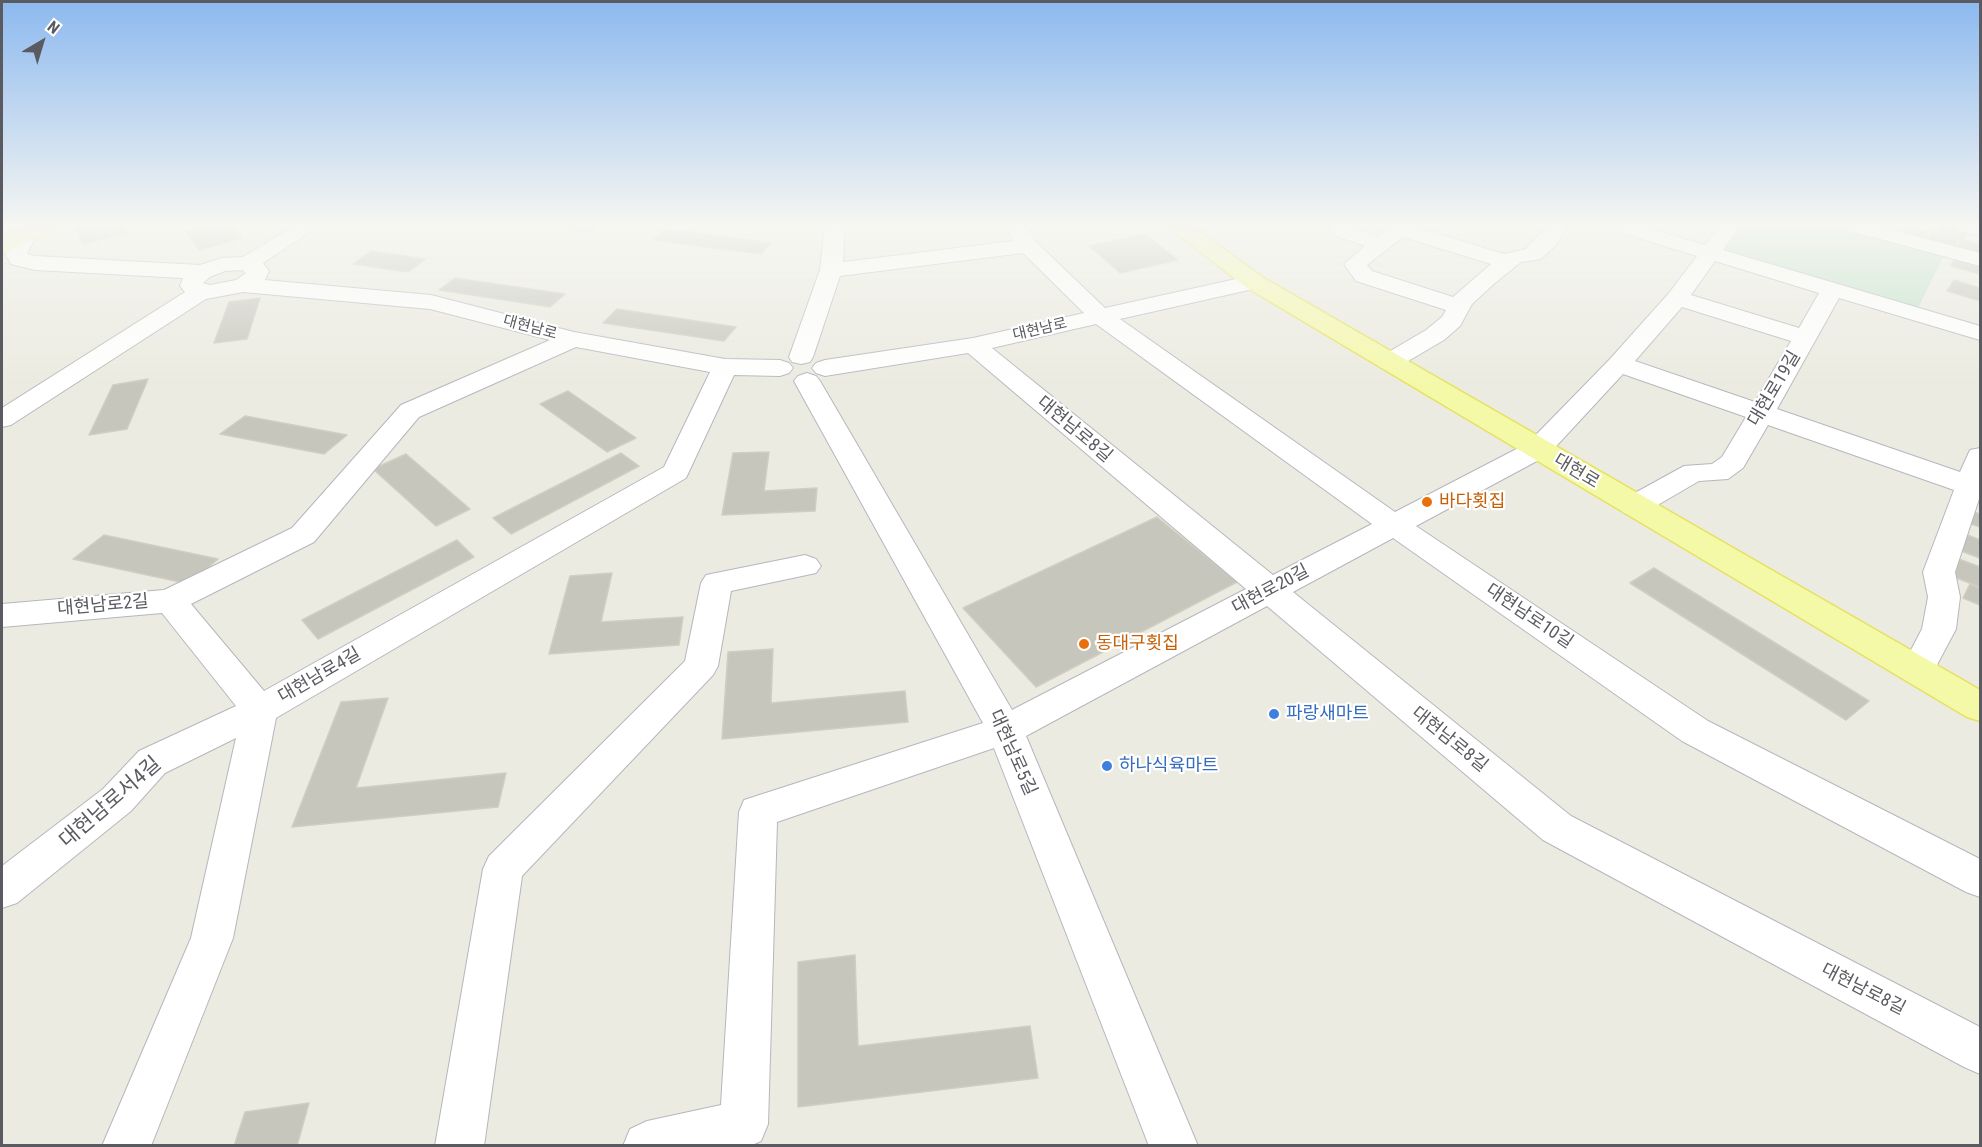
<!DOCTYPE html>
<meta charset="utf-8">
<style>
body{margin:0}
#map{position:relative;width:1982px;height:1147px;overflow:hidden;background:#ebebe1;font-family:"Roboto Condensed",sans-serif}
canvas{display:block}
.frame{position:absolute;inset:0;border:3px solid #595b61;pointer-events:none}
.north{position:absolute;left:12px;top:12px;width:60px;height:60px;-webkit-text-stroke:4px #fff;paint-order:stroke;rotate:38deg;font-size:16px;font-weight:700;line-height:24px;text-align:center;color:#595b61}
.north::after{content:'';display:block;margin:auto;width:21px;height:27px;background:#595b61;clip-path:polygon(50% 0,100% 100%,50% 72%,0 100%)}
</style>
<div id="map">
<canvas width="1982" height="1147"></canvas>
<div class="frame"></div>
<div class="north">N</div>
</div>
<script>
const context = document.querySelector('canvas').getContext('2d');
context.lineJoin = 'round';
function fillPath(path, color) { context.fillStyle = color; context.fill(path, 'evenodd'); }
const shape = rows => new Path2D(rows.map(r => 'M' + r).join(''));
function trace(path, color, width, dash) { context.strokeStyle = color; context.lineWidth = width; context.lineCap = dash ? 'butt' : 'round'; context.setLineDash(dash || []); context.stroke(path); }
function drawText(font, color, halo, rows, align = 'center') {
  context.font = font + ' "Roboto Condensed","Noto Sans KR",sans-serif'; context.lineWidth = 4.5; context.setLineDash([]); context.textBaseline = 'middle'; context.strokeStyle = halo; context.fillStyle = color; for (const [text, x, y, turn = 0] of rows) {
    context.save(); context.translate(x, y); context.rotate((+turn || 0) * Math.PI / 180); context.textAlign = isNaN(turn) ? turn : align; if (halo) context.strokeText(text, 0, 0); context.fillText(text, 0, 0); context.restore();
  }
}
fillPath(shape([
 [1742,226,1846,226,1945,253,1917,310,1720,251]
]), '#bee2c7');
const building = shape([
 [74,226,123,226,127,233,83,244,74,226],
 [206,226,232,226,242,238,199,250,186,231,206,226],
 [552,226,598,226,591,232,552,226],
 [1905,226,1929,232,1924,241,1900,235,1905,226],
 [1940,226,1953,226,1967,230,1964,239,1937,233,1940,226],
 [664,229,771,243,761,254,653,240,664,229],
 [1932,233,1958,239,1954,248,1928,242,1932,233],
 [1145,234,1178,260,1120,273,1089,246,1145,234],
 [1961,239,1980,244,1980,255,1956,249,1961,239],
 [371,251,426,259,408,272,353,264,371,251],
 [1954,259,1980,266,1980,274,1951,266,1954,259],
 [455,278,565,294,550,307,439,290,455,278],
 [1954,280,1980,288,1980,301,1947,291,1954,280],
 [260,298,247,339,214,343,229,302,260,298],
 [617,309,736,327,724,341,603,323,617,309],
 [148,379,127,429,89,435,113,385,148,379],
 [568,391,636,438,607,452,540,404,568,391],
 [245,416,347,435,324,454,220,434,245,416],
 [769,452,764,491,817,488,815,511,722,515,733,453,769,452],
 [621,453,639,466,511,534,493,518,621,453],
 [406,454,470,509,436,526,373,469,406,454],
 [1974,512,1980,514,1980,527,1971,524,1974,512],
 [1157,517,1237,582,1036,687,963,608,1157,517],
 [1965,534,1980,540,1980,558,1961,551,1965,534],
 [104,535,218,559,189,584,73,559,104,535],
 [457,540,474,557,318,639,302,620,457,540],
 [1959,559,1980,567,1980,587,1954,577,1959,559],
 [1654,568,1869,701,1846,720,1630,583,1654,568],
 [612,573,601,622,683,617,679,645,549,654,570,576,612,573],
 [1970,584,1980,589,1980,605,1963,598,1970,584],
 [773,649,771,703,905,691,908,722,722,739,728,652,773,649],
 [388,698,356,788,506,773,498,807,292,827,341,702,388,698],
 [855,955,858,1046,1030,1026,1038,1078,798,1107,798,962,855,955],
 [309,1103,297,1146,234,1146,245,1112,309,1103]
]);
fillPath(building, '#c6c6bd');
trace(building, '#d0cec0', 1.5);
const minor = shape([
 [294,226,319,226,263,263,269,271,265,280,431,295,574,332,725,359,780,360,789,363,793,368,789,373,780,376,734,375,686,478,276,718,233,938,151,1146,102,1146,191,938,236,738,165,773,131,811,17,903,2,908,2,866,103,789,139,751,236,706,162,613,2,627,2,604,164,590,292,528,401,405,550,340,430,309,243,292,206,299,11,425,2,427,2,408,185,292,180,286,183,278,35,270,11,264,5,254,19,231,26,229,33,231,37,235,27,254,35,256,200,265,222,258,243,257,294,226],
 [242,270,246,273,236,280,210,285,203,283,210,277,225,271,242,270],
 [576,347,710,372,664,467,264,691,191,604,314,542,419,417,576,347],
 [825,226,845,226,843,262,1014,241,1006,226,1026,226,1036,242,1105,308,1254,275,1262,277,1265,282,1262,287,1120,319,1395,512,1528,443,1610,359,1669,293,1697,256,1612,230,1609,226,1641,226,1705,245,1719,226,1740,226,1723,250,1980,326,1980,340,1839,298,1777,409,1960,472,1970,450,1980,448,1980,496,1955,572,1960,597,1956,629,1930,678,1918,682,1906,678,1901,669,1922,629,1928,597,1923,572,1954,490,1768,425,1743,468,1728,479,1699,481,1644,513,1634,515,1624,513,1619,506,1624,499,1684,466,1712,464,1722,457,1746,417,1623,374,1548,455,1416,526,1708,721,1980,859,1980,897,1966,892,1682,741,1393,538,1293,592,1571,816,1980,1027,1980,1074,1964,1067,1543,840,1267,606,1026,736,1198,1146,1149,1146,994,748,777,822,768,1124,761,1141,750,1146,623,1146,630,1129,647,1121,721,1105,739,812,744,800,983,723,794,381,798,376,807,373,816,376,820,381,1012,710,1246,589,968,353,825,376,816,373,812,368,816,363,825,360,973,338,1084,313,1023,253,840,276,813,357,810,362,801,364,792,362,789,357,820,270,825,226],
 [1715,261,1819,293,1799,328,1691,295,1715,261],
 [1682,307,1791,341,1755,402,1635,361,1682,307],
 [1096,324,1372,524,1273,575,992,348,1096,324],
 [1326,226,1349,226,1378,236,1391,226,1412,226,1504,254,1526,249,1547,226,1567,226,1556,245,1541,259,1521,262,1495,283,1472,304,1460,326,1444,340,1398,367,1389,370,1380,367,1376,362,1380,357,1426,330,1442,317,1446,310,1356,281,1344,264,1365,246,1336,236,1326,226],
 [1403,237,1491,264,1453,297,1372,271,1367,265,1403,237],
 [1844,226,1878,226,1980,253,1980,266,1847,230,1844,226],
 [1955,226,1980,226,1980,236,1958,230,1955,226],
 [805,555,816,559,821,566,816,573,731,591,718,666,713,675,522,876,484,1146,435,1146,483,869,489,856,685,661,701,583,706,575,805,555]
]);
const major = shape([
 [26,226,54,226,51,231,2,254,2,238,26,226],
 [1167,226,1192,226,1262,277,1980,690,1980,721,1967,717,1246,287,1167,226]
]);
trace(minor, '#b6b7bd', 2);
trace(major, '#e7e15e', 3);
fillPath(minor, '#fff');
fillPath(major, '#f4f9a8');
const sky = context.createLinearGradient(0, 0, 0, 387);
sky.addColorStop(0, '#8cb9ef');
sky.addColorStop(0.58, '#f6f6f2');
sky.addColorStop(1, '#f6f6f200');
context.fillStyle = sky;
context.fillRect(0, 0, 1982, 387);
for (const [x, y, r, color] of [
 [1427,502,6,"#e8710a"],
 [1084,644,6,"#e8710a"],
 [1274,714,6,"#3f7fe0"],
 [1107,766,6,"#3f7fe0"]
]) { const dot = new Path2D(); dot.arc(x, y, r, 0, 2 * Math.PI); context.fillStyle = color; context.fill(dot); trace(dot, '#fff', 2); }
drawText('15px', '#595b61', '#fff', [
 ["대현남로",530,328,15],
 ["대현남로",1040,330,-13]
]);
drawText('18px', '#595b61', '#fff', [
 ["대현로19길",1775,389,-59],
 ["대현남로8길",1074,430,40],
 ["대현로",1576,472,31],
 ["대현로20길",1271,590,-28],
 ["대현남로2길",103,606,-5],
 ["대현남로10길",1529,617,34],
 ["대현남로4길",320,676,-30],
 ["대현남로8길",1449,740,39],
 ["대현남로5길",1012,753,66],
 ["대현남로8길",1863,990,27]
]);
drawText('18px', '#c56008', '#fff', [
 ["바다횟집",1439,502],
 ["동대구횟집",1096,644]
], 'left');
drawText('18px', '#366cbe', '#fff', [
 ["파랑새마트",1286,714],
 ["하나식육마트",1119,766]
], 'left');
drawText('21px', '#595b61', '#fff', [
 ["대현남로서4길",111,803,-41]
]);
</script>
